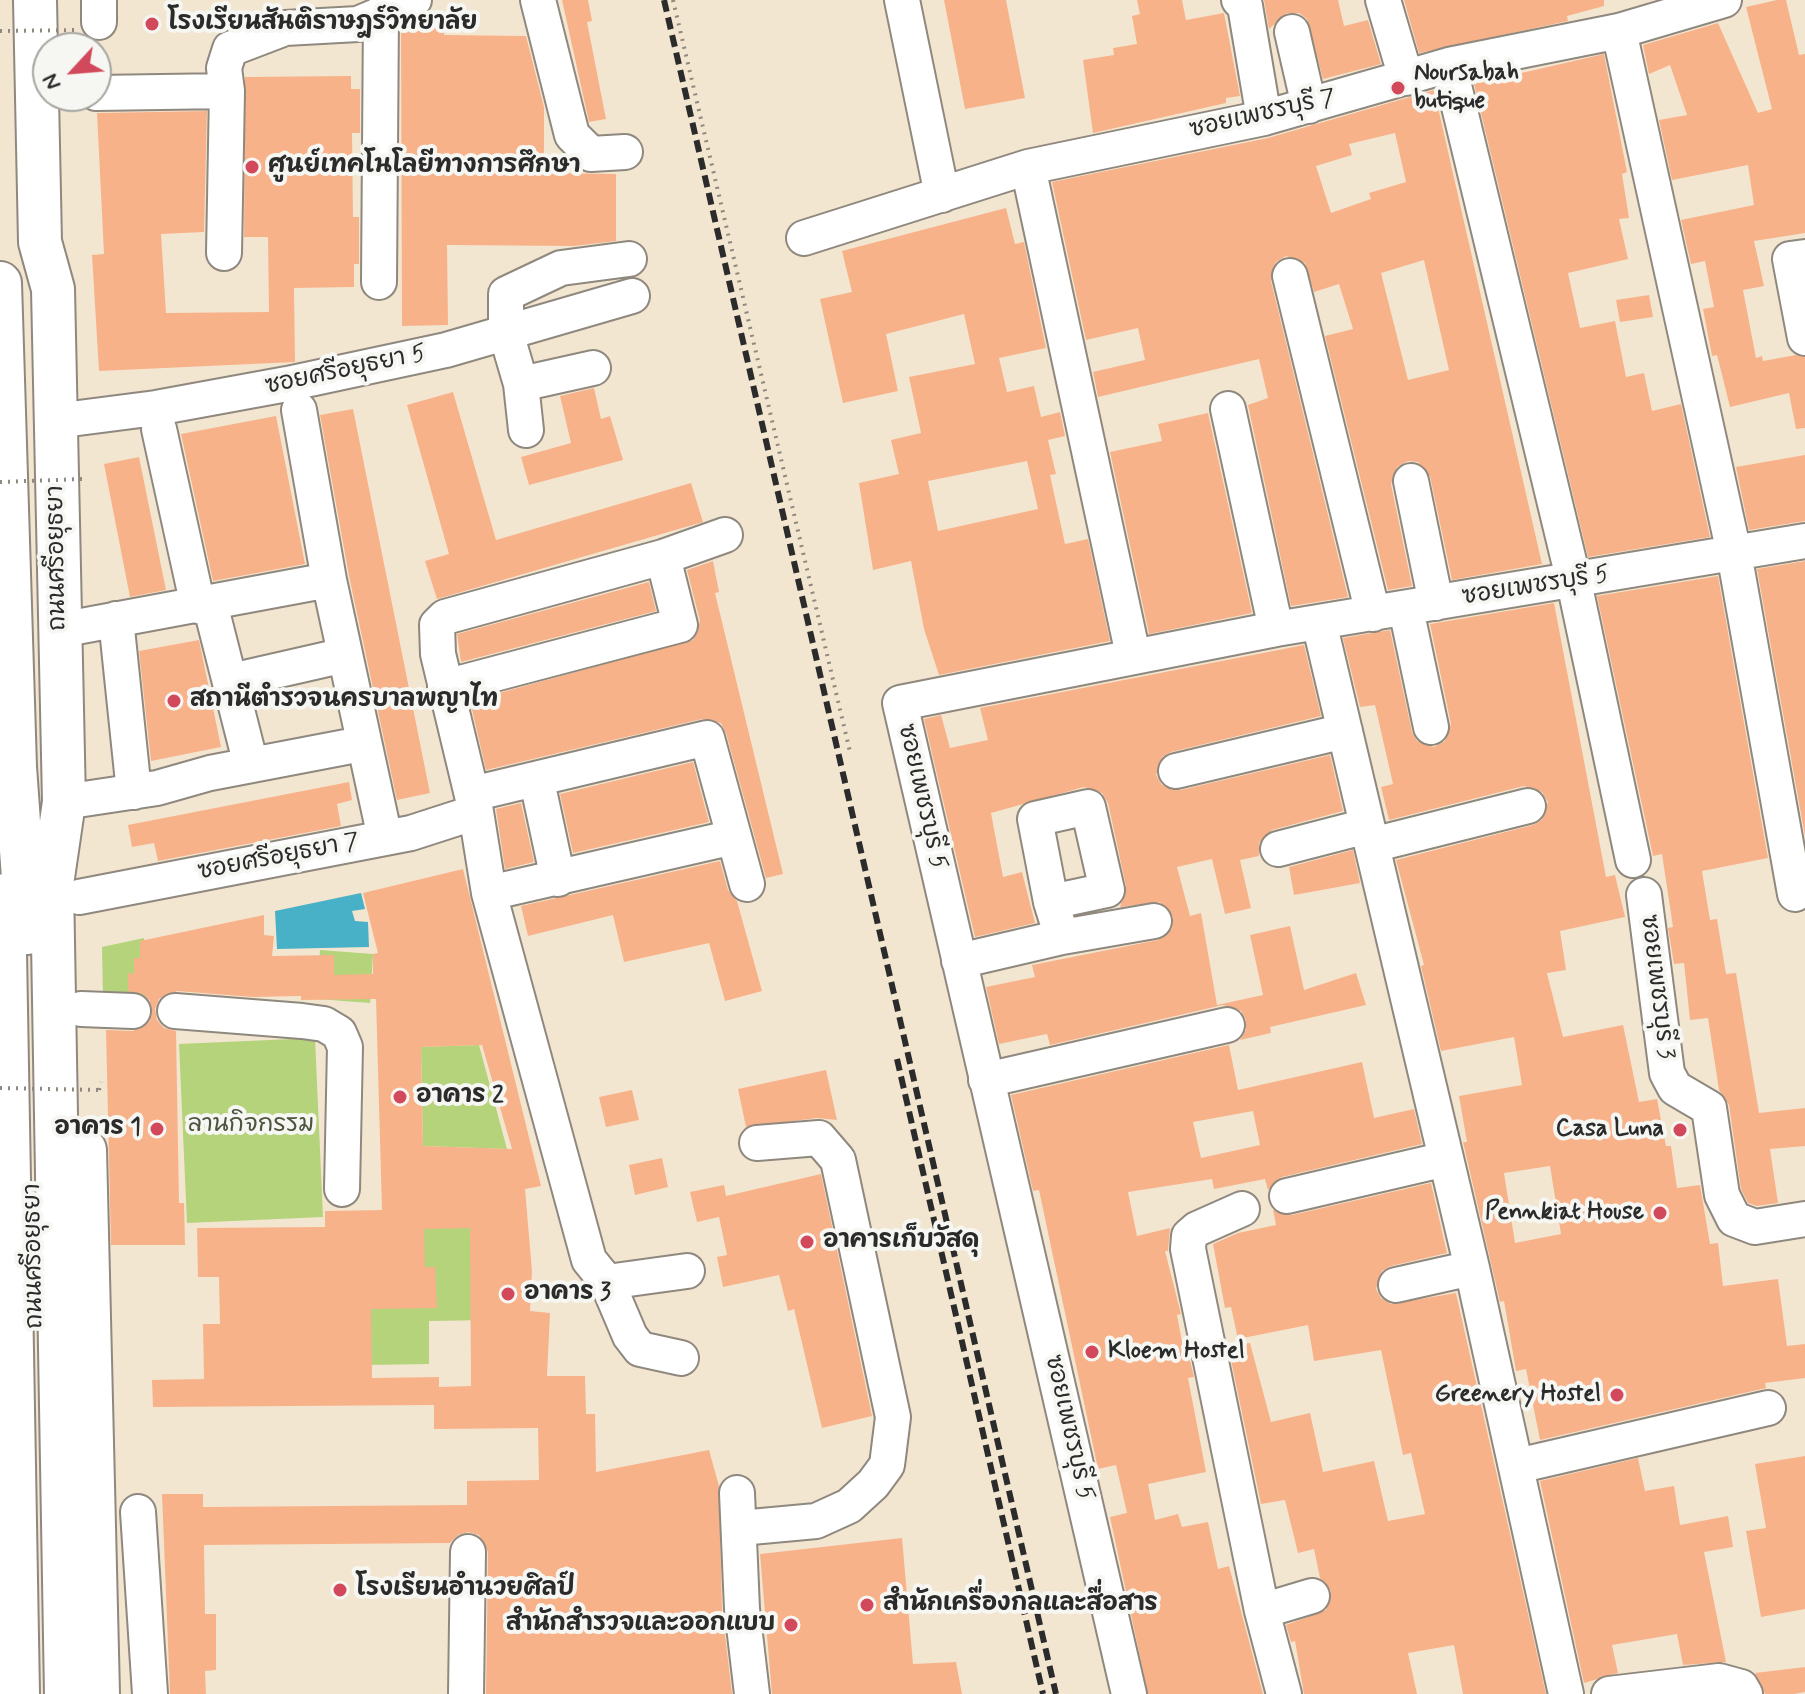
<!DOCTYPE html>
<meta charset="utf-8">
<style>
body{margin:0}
#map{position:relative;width:1805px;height:1694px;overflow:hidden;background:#f3e6d1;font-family:Mynerve,sans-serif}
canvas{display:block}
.north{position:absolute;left:32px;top:32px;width:80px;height:80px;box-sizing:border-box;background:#f6f6f2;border:2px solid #a5a5a2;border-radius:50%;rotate:244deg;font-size:22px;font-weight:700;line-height:32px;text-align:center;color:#2b2b2b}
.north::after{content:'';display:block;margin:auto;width:28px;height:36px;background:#d1495b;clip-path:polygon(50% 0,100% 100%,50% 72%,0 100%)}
</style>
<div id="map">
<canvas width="1805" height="1694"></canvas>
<div class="north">N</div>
</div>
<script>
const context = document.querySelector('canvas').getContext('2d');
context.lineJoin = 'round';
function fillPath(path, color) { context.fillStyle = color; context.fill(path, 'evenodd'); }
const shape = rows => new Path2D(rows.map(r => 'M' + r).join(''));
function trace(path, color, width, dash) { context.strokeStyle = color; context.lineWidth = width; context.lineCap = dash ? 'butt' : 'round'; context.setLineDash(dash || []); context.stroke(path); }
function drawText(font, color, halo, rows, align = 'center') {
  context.font = font + ' Mynerve,"Playpen Sans Thai",sans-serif'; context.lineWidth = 8; context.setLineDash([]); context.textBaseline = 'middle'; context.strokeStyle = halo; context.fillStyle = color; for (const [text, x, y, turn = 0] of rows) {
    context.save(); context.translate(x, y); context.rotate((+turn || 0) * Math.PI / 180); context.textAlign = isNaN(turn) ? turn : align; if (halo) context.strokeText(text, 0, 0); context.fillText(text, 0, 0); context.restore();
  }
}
fillPath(shape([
 [144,938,146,1001,103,1000,102,947],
 [320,950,373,954,370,1003,317,999],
 [315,1038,323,1217,187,1223,179,1044],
 [479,1045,507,1149,423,1146,421,1047],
 [491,1220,494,1320,429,1321,429,1364,364,1365,363,1298,421,1221]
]), '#b4d37a');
fillPath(shape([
 [361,893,365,909,352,911,355,921,368,922,369,947,277,949,275,911]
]), '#48b0c7');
fillPath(shape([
 [562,0,588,0,592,21,587,22,606,119,589,122],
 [944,0,1006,0,1025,98,965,109],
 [1137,0,1182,0,1186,20,1224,13,1240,96,1226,98,1226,103,1093,133,1083,60,1114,55,1113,48,1137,44,1132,16,1140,14],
 [1264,0,1338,0,1344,26,1368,20,1381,64,1323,79,1307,19,1299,13,1287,13,1269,29],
 [1404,0,1604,0,1604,6,1567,16,1568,21,1419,53],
 [1777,0,1786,0,1799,55,1805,54,1805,233,1754,241,1764,286,1743,290,1756,358,1762,356,1763,361,1796,355,1805,357,1805,428,1796,429,1789,393,1730,407,1717,355,1712,356,1703,309,1714,307,1705,261,1691,264,1681,220,1754,205,1748,165,1672,180,1659,120,1687,115,1670,65,1649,74,1643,45,1718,23,1758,113,1772,109,1746,7],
 [444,28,444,35,526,36,544,107,544,173,616,174,616,241,574,246,447,245,448,325,402,326,401,29],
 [1604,54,1627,172,1622,174,1629,218,1619,219,1628,259,1568,273,1580,328,1615,321,1626,377,1644,373,1652,411,1681,404,1710,537,1588,557,1474,84],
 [351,76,351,89,360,89,360,133,352,133,353,217,359,217,359,264,354,264,354,287,294,288,295,362,99,371,92,255,104,254,97,113,207,111,204,232,161,234,166,313,269,312,268,237,244,237,245,77],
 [1434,90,1542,564,1452,580,1430,476,1418,462,1408,461,1397,467,1391,484,1412,586,1388,590,1325,336,1353,329,1339,284,1314,292,1305,263,1286,256,1276,262,1271,281,1348,597,1291,606,1248,405,1268,398,1259,359,1098,397,1093,372,1145,360,1138,328,1086,340,1052,182,1268,138],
 [1395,133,1406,182,1369,193,1371,199,1331,213,1316,166,1352,155,1349,144],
 [1424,260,1449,370,1408,380,1381,273],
 [1006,208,1015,244,1024,242,1046,348,999,358,1007,392,1034,386,1041,417,1060,412,1065,436,1048,440,1056,474,1050,475,1065,544,1088,539,1110,641,939,675,924,629,911,561,873,570,859,483,899,474,891,440,921,433,909,377,975,364,964,314,886,334,898,391,843,403,820,299,852,292,842,251],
 [1027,461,1038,509,938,531,928,481],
 [1649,295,1653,317,1620,322,1616,300],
 [594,388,601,419,610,416,623,460,529,485,521,457,571,443,560,396],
 [453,392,496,540,691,483,703,522,437,599,425,561,449,554,407,405],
 [353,409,430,793,397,800,349,576,320,415],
 [1208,413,1252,613,1149,634,1110,452,1162,441,1158,424],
 [276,416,305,564,213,581,181,434],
 [1805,455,1805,521,1749,530,1736,467],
 [139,457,166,590,130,597,104,464],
 [713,561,719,592,715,593,783,874,766,878,726,733,721,723,702,719,486,770,470,701,693,640,700,621,687,570],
 [1805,561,1805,836,1757,569],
 [1718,576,1768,858,1702,871,1710,920,1717,919,1726,974,1736,973,1759,1113,1805,1108,1805,1146,1770,1149,1778,1203,1757,1206,1748,1203,1741,1189,1729,1105,1719,1090,1708,1018,1690,1020,1684,963,1674,964,1668,928,1673,927,1662,854,1653,856,1597,596],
 [649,582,656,611,461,662,457,634],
 [1554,603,1606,877,1615,875,1625,917,1560,931,1566,970,1547,973,1563,1037,1623,1025,1639,1102,1657,1099,1666,1146,1671,1146,1677,1188,1700,1185,1710,1244,1718,1243,1723,1286,1778,1279,1787,1346,1805,1344,1805,1378,1765,1383,1766,1388,1540,1440,1526,1369,1516,1371,1504,1301,1500,1302,1463,1142,1467,1142,1459,1096,1522,1085,1514,1037,1441,1051,1421,966,1424,965,1396,860,1533,825,1542,820,1548,802,1542,792,1524,786,1389,820,1381,787,1393,784,1375,705,1360,707,1343,638,1390,630,1412,732,1417,741,1434,747,1445,741,1451,724,1430,624],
 [1550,1166,1561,1234,1515,1243,1504,1173],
 [199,640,221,747,151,761,139,651],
 [1304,645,1321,716,1171,752,1162,757,1156,775,1162,785,1181,790,1330,755,1343,811,1272,830,1259,843,1259,856,1240,860,1251,908,1225,914,1212,859,1177,867,1190,916,1201,913,1217,1005,1263,995,1250,935,1290,926,1304,990,1356,973,1366,1005,1270,1027,1271,1033,1240,1040,1246,1030,1246,1020,1241,1011,1223,1005,1050,1045,1047,1034,999,1044,986,987,1035,977,1032,965,1158,940,1172,929,1173,917,1160,902,1120,907,1126,886,1108,803,1102,793,1084,787,991,813,1003,877,1022,872,1035,923,975,937,924,719,941,715,950,748,988,740,980,708],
 [693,762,709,822,573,853,560,794],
 [349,782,352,800,337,804,341,826,158,861,154,843,132,847,128,825],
 [521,803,534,862,505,869,496,809],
 [1353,850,1360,883,1294,895,1289,867],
 [720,861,728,890,737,901,762,991,725,1001,709,943,624,962,613,915,528,936,521,906],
 [463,869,541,1186,525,1189,532,1271,530,1311,550,1313,547,1376,585,1376,586,1414,595,1414,596,1472,709,1450,719,1486,722,1610,732,1694,486,1694,488,1552,479,1535,468,1532,458,1535,450,1543,204,1545,205,1614,216,1614,216,1670,205,1671,206,1694,170,1694,162,1494,203,1494,203,1507,467,1505,467,1481,539,1480,538,1428,434,1429,434,1405,153,1407,152,1380,204,1379,203,1324,220,1324,219,1277,198,1277,197,1228,325,1227,325,1211,382,1210,376,999,301,1000,301,996,253,997,177,991,159,999,155,1009,157,1020,164,1028,176,1031,179,1203,184,1203,185,1245,111,1245,106,1030,133,1031,150,1021,150,1001,143,994,128,991,128,973,134,974,134,958,140,958,140,941,264,915,264,935,274,936,272,956,334,955,334,975,373,974,373,954,378,953,363,893],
 [482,1045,512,1149,423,1146,421,1047],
 [470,1228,471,1386,439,1387,439,1377,372,1378,371,1309,437,1308,435,1267,425,1267,424,1229],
 [1229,1045,1238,1090,1362,1062,1374,1118,1414,1109,1422,1144,1282,1177,1268,1190,1265,1179,1214,1189,1212,1179,1128,1192,1137,1236,1170,1228,1168,1251,1165,1251,1181,1314,1177,1315,1184,1352,1188,1352,1194,1377,1188,1378,1206,1472,1148,1484,1155,1520,1178,1514,1182,1527,1208,1522,1218,1569,1229,1566,1263,1694,1148,1694,1110,1517,1127,1513,1116,1465,1098,1469,1039,1190,1033,1191,1011,1095],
 [1253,1111,1260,1145,1201,1158,1193,1122],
 [826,1070,837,1120,817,1118,746,1127,738,1089],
 [632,1090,639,1120,606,1127,599,1097],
 [662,1158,668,1187,635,1195,629,1165],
 [821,1174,872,1416,822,1428,794,1309,788,1311,779,1275,723,1287,717,1257,727,1255,719,1217,697,1222,690,1192,724,1185,726,1196],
 [1431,1183,1447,1253,1391,1266,1382,1271,1376,1289,1381,1298,1391,1304,1456,1293,1546,1694,1463,1694,1454,1645,1408,1653,1417,1694,1304,1694,1295,1641,1291,1642,1286,1625,1326,1610,1331,1591,1320,1578,1314,1549,1298,1553,1285,1500,1261,1504,1228,1346,1250,1343,1271,1422,1310,1413,1323,1472,1374,1461,1388,1521,1425,1514,1411,1453,1403,1455,1381,1350,1314,1361,1308,1325,1238,1339,1231,1307,1225,1308,1213,1244,1238,1233,1276,1225,1273,1210,1292,1215],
 [1805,1456,1805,1609,1761,1617,1746,1531,1766,1528,1755,1464],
 [1638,1458,1645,1491,1674,1486,1680,1525,1728,1516,1733,1547,1704,1552,1726,1662,1683,1665,1677,1634,1612,1645,1618,1673,1584,1683,1540,1481],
 [902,1538,913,1664,956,1662,962,1694,772,1694,760,1554],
 [1805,1667,1805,1692,1794,1694,1765,1694,1755,1673]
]), '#f8b28a');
const minor = shape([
 [99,0,99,22],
 [538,0,572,135,591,154,625,152],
 [902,0,942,195],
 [1239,0,1245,6,1264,118],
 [1383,0,1406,78],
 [1619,31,1734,553,1795,894],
 [1292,32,1309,106],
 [1449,65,1574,582,1633,860],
 [96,93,227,91],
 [1028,167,1133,655],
 [804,238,1028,167,1264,118,1449,65,1619,31,1724,0],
 [224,253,227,91,224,68,230,49,285,28,358,24,414,0],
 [1805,257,1790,259,1805,338],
 [1290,276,1373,614],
 [379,282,381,13],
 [521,384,593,368],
 [1228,409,1276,629],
 [299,410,329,580,385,838],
 [55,421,156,408,287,384,446,350,632,296],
 [159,429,198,606],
 [526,430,521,384,506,333,506,294,561,268,629,259],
 [1411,481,1436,603],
 [210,604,251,765],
 [1406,609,1431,727],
 [116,619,134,792],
 [1319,622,1472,1268,1566,1694],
 [60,630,329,580],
 [231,681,332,658],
 [445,687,680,625,663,557],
 [1176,771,1345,731],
 [537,781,558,879],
 [472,794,707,738,747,884],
 [64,802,157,788,210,773,346,747],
 [1372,845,1528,806],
 [1278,849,1367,826],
 [489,893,734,837],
 [1644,895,1667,1073,1675,1088,1709,1108,1722,1195,1734,1219,1755,1227,1805,1219],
 [79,897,411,833,476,812],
 [1062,937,1154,921],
 [959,961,1062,937,1051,902,1035,819,1088,807,1107,890,1051,902],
 [81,1009,133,1011],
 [175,1011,302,1021,324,1024,339,1033,345,1047,342,1189],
 [986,1080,1227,1025],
 [1287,1196,1446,1159],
 [1242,1209,1197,1229,1189,1236,1188,1249,1262,1611,1284,1694],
 [687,1271,607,1282,589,1260,489,893,476,812,438,654,437,625,445,617,663,557,725,535],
 [607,1282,630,1336,640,1349,681,1358],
 [1396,1285,1472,1268],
 [1517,1466,1768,1408],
 [737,1493,742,1609,752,1694],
 [138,1512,150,1694],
 [740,1528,816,1521,849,1506,873,1484,887,1465,893,1417,838,1160,819,1138,757,1143],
 [1262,1611,1312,1596],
 [466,1694,468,1552],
 [1129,1694,900,703,1276,629,1805,541],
 [1609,1694,1719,1681,1741,1687,1745,1694]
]);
const major = shape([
 [35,0,40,242,53,289,64,802,52,884,66,1694],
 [0,283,15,767,27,933],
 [4,895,18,1694],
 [85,1150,98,1694]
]);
trace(minor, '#8f887e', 38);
trace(major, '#8f887e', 46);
trace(shape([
 [673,0,850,752],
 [99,1090,101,1082]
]), '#8f887e', 4, [2, 6]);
trace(minor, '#fff', 34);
trace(major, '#fff', 42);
trace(shape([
 [664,0,1056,1694],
 [897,1059,1043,1694]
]), '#2b2b2b', 6, [12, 6]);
trace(shape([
 [0,31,80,30],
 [0,482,82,479],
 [0,1088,99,1090]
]), '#8f887e', 4, [2, 6]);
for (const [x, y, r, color] of [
 [152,24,8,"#d1495b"],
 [1398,88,8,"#d1495b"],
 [252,167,8,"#d1495b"],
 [174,701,8,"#d1495b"],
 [400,1097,8,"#d1495b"],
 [157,1129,8,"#d1495b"],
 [1680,1130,8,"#d1495b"],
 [1660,1213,8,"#d1495b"],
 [807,1242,8,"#d1495b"],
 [508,1294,8,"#d1495b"],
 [1092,1352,8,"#d1495b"],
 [1617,1395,8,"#d1495b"],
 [340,1590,8,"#d1495b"],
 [867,1605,8,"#d1495b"],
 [791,1625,8,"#d1495b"]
]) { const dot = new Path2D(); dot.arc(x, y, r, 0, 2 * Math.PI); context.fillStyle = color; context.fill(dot); trace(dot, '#f6f6f2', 3); }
drawText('bold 24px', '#2b2b2b', '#f6f6f2', [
 ["โรงเรียนสันติราษฎร์วิทยาลัย",168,24],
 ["Noursabah",1414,74],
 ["butique",1414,102],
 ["ศูนย์เทคโนโลยีทางการศึกษา",268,167],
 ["สถานีตำรวจนครบาลพญาไท",190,701],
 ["อาคาร 2",416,1097],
 ["อาคาร 1",141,1129,"right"],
 ["Casa Luna",1664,1130,"right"],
 ["Pennkiat House",1644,1213,"right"],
 ["อาคารเก็บวัสดุ",823,1242],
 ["อาคาร 3",524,1294],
 ["Kloem Hostel",1108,1352],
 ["Greenery Hostel",1601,1395,"right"],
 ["โรงเรียนอำนวยศิลป์",356,1590],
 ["สำนักเครื่องกลและสื่อสาร",883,1605],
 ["สำนักสำรวจและออกแบบ",775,1625,"right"]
], 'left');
drawText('24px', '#2b2b2b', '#f6f6f2', [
 ["ซอยเพชรบุรี 7",1263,115,-13],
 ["ซอยศรีอยุธยา 5",346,371,-12],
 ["ถนนศรีอยุธยา",58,558,-91],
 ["ซอยเพชรบุรี 5",1536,587,-9],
 ["ซอยเพชรบุรี 5",921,797,77],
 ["ซอยศรีอยุธยา 7",279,858,-11],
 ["ซอยเพชรบุรี 3",1656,987,83],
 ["ถนนศรีอยุธยา",35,1256,-91],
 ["ซอยเพชรบุรี 5",1068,1428,77]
]);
drawText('24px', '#4d553f', '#f6f6f2', [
 ["ลานกิจกรรม",251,1126]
]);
</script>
